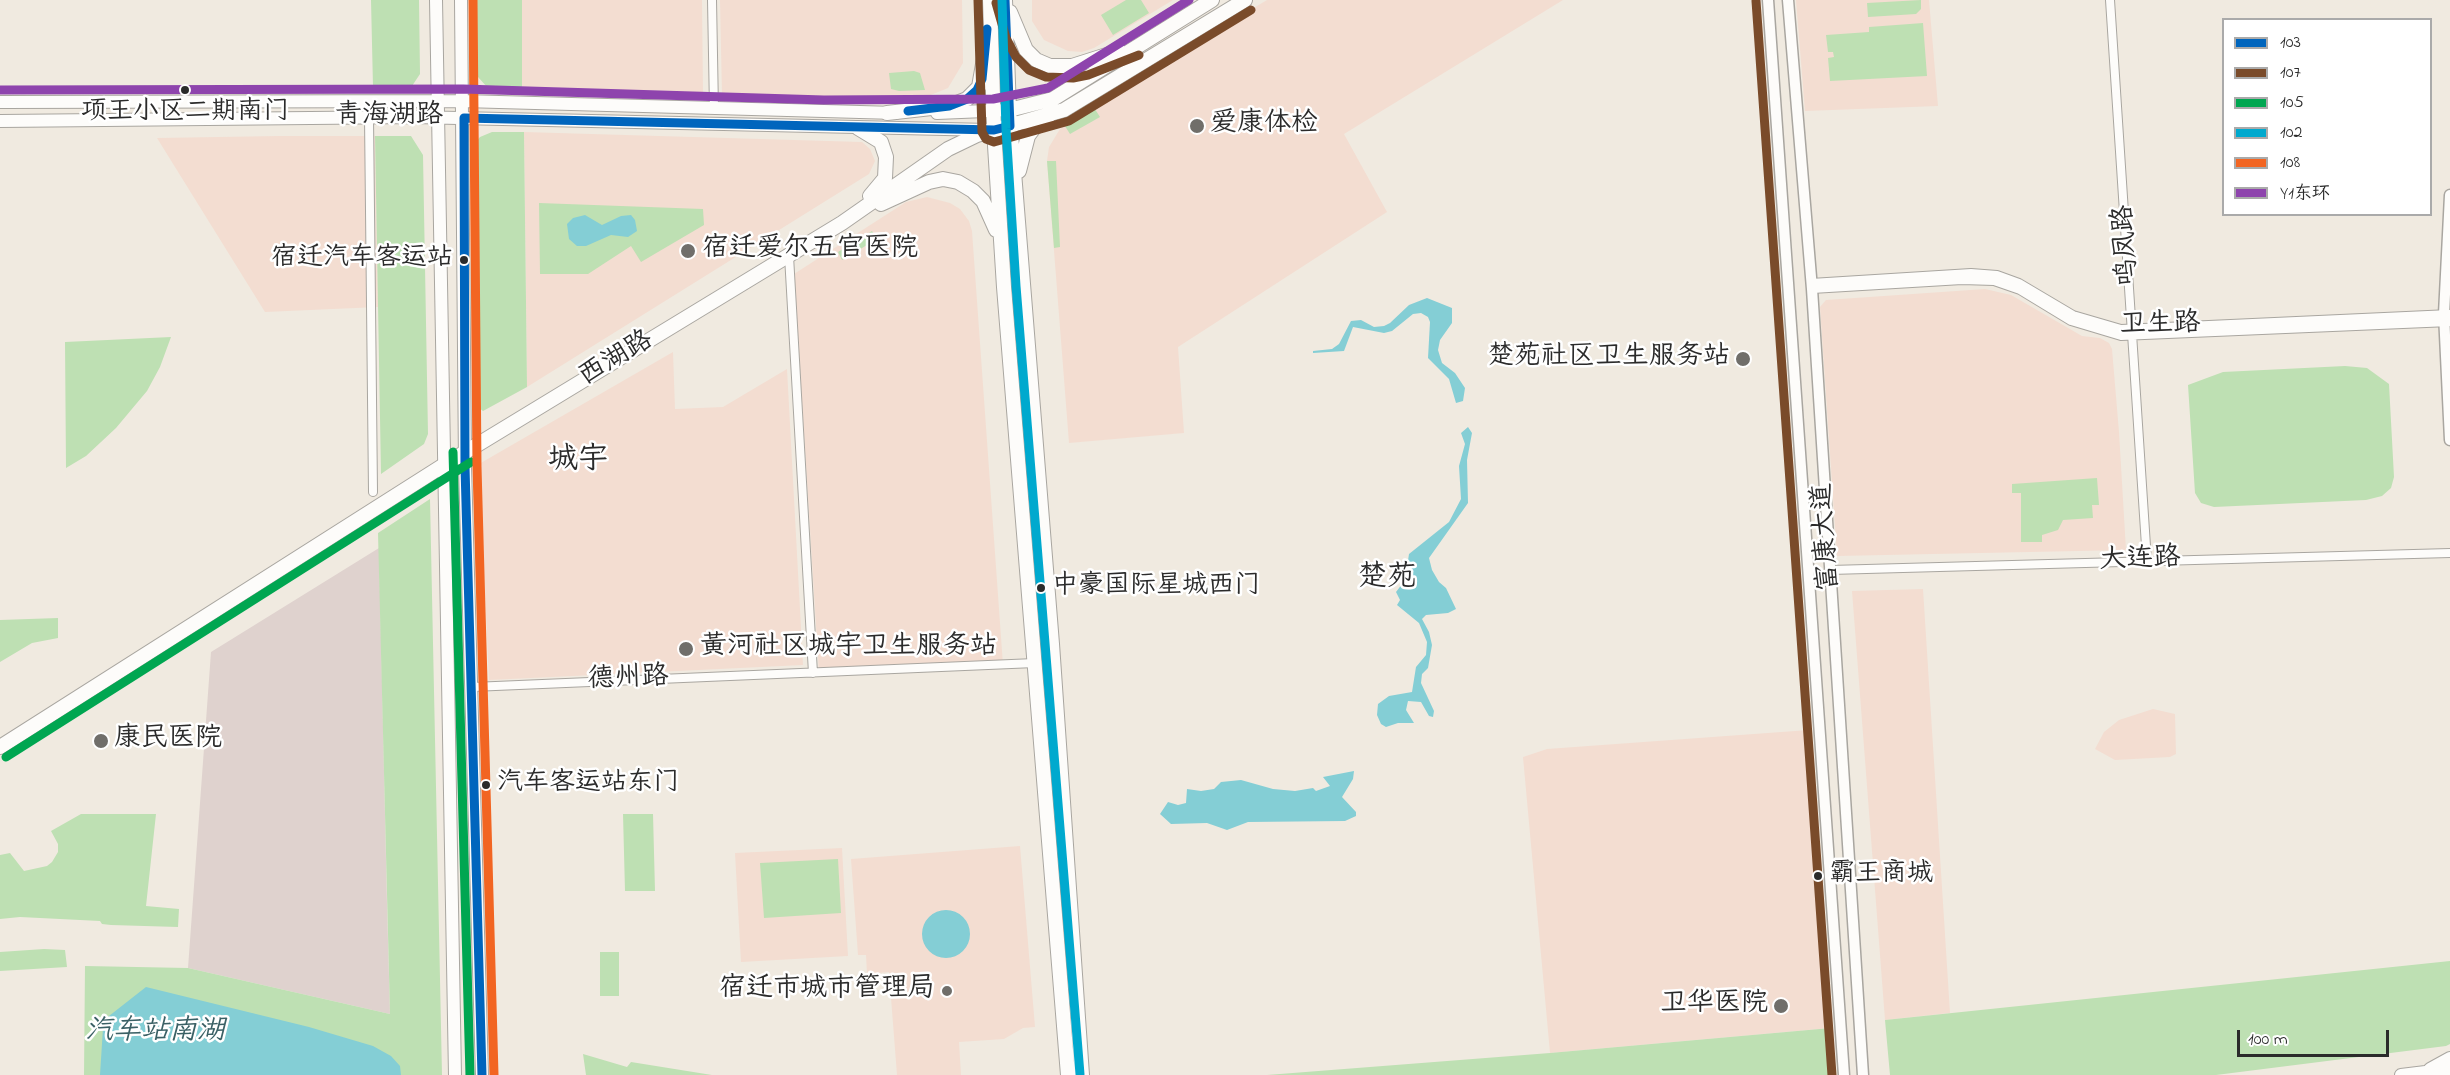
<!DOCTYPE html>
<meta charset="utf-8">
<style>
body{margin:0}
#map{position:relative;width:2450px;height:1075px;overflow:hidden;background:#f0eae0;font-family:"Indie Flower","LXGW WenKai TC",sans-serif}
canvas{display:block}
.legend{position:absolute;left:2222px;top:18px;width:210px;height:198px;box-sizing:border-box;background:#fff;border:2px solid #aaa;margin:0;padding:8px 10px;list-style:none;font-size:18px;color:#2b2b2b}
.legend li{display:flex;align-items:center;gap:12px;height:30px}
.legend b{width:30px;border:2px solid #aaa}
.scale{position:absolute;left:2237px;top:1030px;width:152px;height:27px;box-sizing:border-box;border:3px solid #2b2b2b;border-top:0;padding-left:8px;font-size:18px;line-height:21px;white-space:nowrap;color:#2b2b2b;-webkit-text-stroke:4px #fff;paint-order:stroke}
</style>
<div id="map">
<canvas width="2450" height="1075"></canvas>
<ul class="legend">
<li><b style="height:8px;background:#0065bd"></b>103</li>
<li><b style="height:8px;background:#7a4b2a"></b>107</li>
<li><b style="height:8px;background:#00a651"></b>105</li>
<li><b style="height:8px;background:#00a9ce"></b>102</li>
<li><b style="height:8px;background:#f26522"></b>108</li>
<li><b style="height:8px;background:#8e44ad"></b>Y1东环</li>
</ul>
<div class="scale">100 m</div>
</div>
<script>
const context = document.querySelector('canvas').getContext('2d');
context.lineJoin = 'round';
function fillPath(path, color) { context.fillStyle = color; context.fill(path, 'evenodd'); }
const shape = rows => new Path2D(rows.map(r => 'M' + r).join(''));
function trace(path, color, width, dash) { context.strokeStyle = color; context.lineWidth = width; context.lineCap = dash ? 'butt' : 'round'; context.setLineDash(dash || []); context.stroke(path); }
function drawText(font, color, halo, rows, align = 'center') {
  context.font = font + ' "Indie Flower","LXGW WenKai TC",sans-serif'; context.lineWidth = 5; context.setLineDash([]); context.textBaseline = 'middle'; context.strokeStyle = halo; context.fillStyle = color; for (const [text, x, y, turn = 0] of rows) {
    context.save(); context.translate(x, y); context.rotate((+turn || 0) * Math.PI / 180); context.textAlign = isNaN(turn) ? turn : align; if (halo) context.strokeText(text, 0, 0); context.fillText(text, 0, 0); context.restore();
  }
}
fillPath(shape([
 [522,0,702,0,703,93,522,87],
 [720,0,962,0,963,63,948,88,921,99,722,96],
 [1032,0,1173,0,1094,48,1082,52,1068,51,1044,40,1032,21],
 [1267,0,1563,0,1344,134,1387,212,1178,347,1184,433,1069,443,1047,161,1049,147,1060,129,1084,109],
 [1796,0,1929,0,1938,106,1805,111],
 [524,132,862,142,870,149,875,161,869,174,527,387],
 [279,136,375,136,378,307,265,312,157,138],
 [927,197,950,203,960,209,969,221,972,231,1003,665,819,673,794,274,906,202],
 [1985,289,2011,295,2082,336,2100,338,2109,343,2112,349,2119,432,2126,550,1837,556,1820,307,1826,300],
 [673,352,675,409,723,407,787,369,803,665,489,680,479,464],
 [1923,589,1950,1013,1885,1020,1852,591],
 [2153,709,2175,714,2176,754,2170,757,2115,760,2095,749,2104,732,2119,720],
 [1809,730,1831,1028,1550,1053,1523,757,1547,749],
 [1020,846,1035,1027,1023,1028,1004,1039,959,1042,961,1075,897,1075,889,972,867,974,866,955,858,955,851,859],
 [842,848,848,956,741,962,735,853]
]), '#f3ddd1');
fillPath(shape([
 [379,548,387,904,390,1014,188,968,211,652]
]), '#dfd2ce');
fillPath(shape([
 [371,0,419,0,420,74,412,86,373,87],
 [475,0,522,0,522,87,487,87,478,77],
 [1126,0,1141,0,1149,13,1113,35,1101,15],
 [1921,0,1921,9,1916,14,1868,17,1867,3],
 [1923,23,1927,76,1830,81,1828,58,1834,57,1833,52,1828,52,1826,35,1869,32,1869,27],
 [914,71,920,73,925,90,899,91,891,89,889,73],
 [1093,106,1100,117,1070,134,1063,123],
 [492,132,524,132,527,387,483,411,479,408,471,159,473,145,480,137],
 [375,136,411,136,423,155,428,434,424,444,381,474],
 [1047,161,1056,161,1060,247,1054,248],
 [539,203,703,209,704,225,641,262,631,246,588,274,540,274],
 [872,231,877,239,842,260,838,252],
 [171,337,160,367,147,391,116,428,86,456,66,468,65,342],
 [2345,366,2367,368,2389,384,2394,477,2391,488,2382,496,2366,500,2214,507,2201,503,2195,493,2188,385,2223,372],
 [2097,478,2099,505,2092,505,2093,518,2063,520,2058,530,2042,535,2042,542,2021,542,2021,493,2012,493,2012,484],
 [430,499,442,1075,84,1075,85,966,188,968,390,1014,378,533],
 [58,618,58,638,32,643,0,662,0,620],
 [81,814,156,814,146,906,179,909,178,927,111,925,102,924,100,921,20,917,0,919,0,855,10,853,24,871,47,866,52,862,58,852,58,844,51,831],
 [623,814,653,814,655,891,625,891],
 [838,859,841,913,764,918,760,863],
 [44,949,65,950,67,967,0,971,0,952],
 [600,952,619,952,619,996,600,996],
 [2450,961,2450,1044,2446,1046,2216,1075,1890,1075,1885,1020],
 [1831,1028,1833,1075,1267,1075,1550,1053],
 [583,1054,627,1067,631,1062,712,1075,586,1075]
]), '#bee0b3');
fillPath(shape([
 [585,215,602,225,621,216,631,215,635,220,637,231,628,237,611,235,586,246,577,246,569,239,567,224,573,218],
 [1427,298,1452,308,1452,323,1440,340,1438,350,1442,363,1455,373,1465,388,1463,401,1456,403,1449,379,1428,358,1430,322,1428,317,1421,313,1413,314,1392,331,1384,333,1353,327,1344,351,1313,353,1313,351,1332,349,1339,344,1351,321,1361,320,1374,327,1384,326,1390,323,1409,305],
 [1468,427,1472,433,1467,460,1468,503,1429,558,1432,570,1439,582,1446,588,1456,609,1448,613,1426,615,1422,619,1429,632,1432,645,1428,668,1422,674,1421,683,1434,711,1433,717,1429,716,1421,702,1408,701,1406,710,1414,723,1398,723,1386,727,1381,724,1377,715,1378,704,1389,696,1412,692,1416,667,1426,655,1427,642,1419,623,1397,605,1400,600,1396,592,1405,580,1409,554,1449,522,1461,499,1459,466,1465,444,1461,433],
 [1354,771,1353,779,1342,797,1356,812,1356,816,1345,821,1248,822,1227,830,1207,823,1171,824,1160,814,1168,802,1178,805,1186,803,1187,789,1201,791,1214,789,1221,782,1241,780,1273,789,1295,791,1313,788,1316,791,1330,786,1323,777],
 '922 934a24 24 0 1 1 48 0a24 24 0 1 1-48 0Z',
 [146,987,309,1027,373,1046,391,1056,400,1066,401,1075,100,1075,103,1028,109,1016]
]), '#84ced5');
const minor = shape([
 [712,0,714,109],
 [2110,0,2147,561],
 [369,117,373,492],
 [789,256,813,673],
 [1811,283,1971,273,1997,275,2019,283,2073,315,2121,329,2450,314],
 [1812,289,1962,280,1994,281,2020,290,2071,321,2121,336,2450,322],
 [1830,570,2450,553],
 [472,687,1035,663]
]);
const tertiary = shape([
 [1768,0,1844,1075],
 [1788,0,1812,289,1863,1075],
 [2450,195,2444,314,2450,440]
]);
const secondary = shape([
 [436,0,455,1075],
 [461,0,465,467,482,1075],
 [0,102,463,101,896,113],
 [937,113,1009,110],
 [0,121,414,117,989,130],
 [2430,1069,2450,1058],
 [2401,1075,2450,1069]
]);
const primary = shape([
 [990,0,994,130,1004,287,1068,1075],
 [1005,0,1009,110,1052,644,1082,1075],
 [1010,12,1026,50,1036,60,1050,66,1072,66,1119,51],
 [1009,110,1053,99,1212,0],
 [887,113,949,106,967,99,979,87,985,53],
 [858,128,881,142,886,157,885,178,870,196],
 [1019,171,1028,136,1034,128,1047,120],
 [881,204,929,182,943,179,958,182,973,191,983,201,996,230],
 [0,747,444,465,842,223,948,149,977,135,1064,110,1245,0]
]);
trace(minor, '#a9a6a0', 10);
trace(tertiary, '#a9a6a0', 13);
trace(secondary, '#a9a6a0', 14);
trace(primary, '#a9a6a0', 16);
trace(minor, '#fdfcfa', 8);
trace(tertiary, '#fdfcfa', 10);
trace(secondary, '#fdfcfa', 12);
trace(primary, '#fdfcfa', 14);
trace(shape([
 [908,111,949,106,967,99,977,90,982,79,987,29],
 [482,1075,465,467,464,118,994,130,1010,126,1005,0]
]), '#0065bd', 9);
trace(shape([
 [978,0,982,132,986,139,994,142,1069,121,1251,10],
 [1756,1,1832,1075],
 [996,3,1006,38,1016,57,1029,70,1046,77,1073,78,1088,75,1139,55]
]), '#7a4b2a', 9);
trace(shape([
 [453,452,470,1075],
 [6,757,471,462]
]), '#00a651', 9);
trace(shape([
 [1002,0,1006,129,1016,286,1080,1074]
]), '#00a9ce', 9);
trace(shape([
 [473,0,477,467,494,1075]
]), '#f26522', 9);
trace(shape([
 [0,90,463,89,824,100,993,99,1048,88,1189,0]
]), '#8e44ad', 9);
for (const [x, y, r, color] of [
 [185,90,5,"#2b2b2b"],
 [1197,126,8,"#706e6a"],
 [688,251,8,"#706e6a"],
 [464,260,5,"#2b2b2b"],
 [1743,359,8,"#706e6a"],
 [1041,588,5,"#2b2b2b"],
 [686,649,8,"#706e6a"],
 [101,741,8,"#706e6a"],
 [486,785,5,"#2b2b2b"],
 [1818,876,5,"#2b2b2b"],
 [947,991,6,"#706e6a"],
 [1781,1006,8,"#706e6a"]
]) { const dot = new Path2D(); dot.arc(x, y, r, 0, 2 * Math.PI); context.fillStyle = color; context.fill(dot); trace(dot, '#fff', 2); }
drawText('26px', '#2b2b2b', '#fff', [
 ["项王小区二期南门",185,114,"center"],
 ["宿迁汽车客运站",453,260,"right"],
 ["中豪国际星城西门",1052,588],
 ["汽车客运站东门",497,785],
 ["霸王商城",1829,876]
], 'left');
drawText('27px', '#2b2b2b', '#fff', [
 ["青海湖路",389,118],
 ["鸣凤路",2128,245,-94],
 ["卫生路",2160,326,-1],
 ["西湖路",617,360,-31],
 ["富康大道",1828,537,-94],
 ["大连路",2140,561,-2],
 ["德州路",628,680,-2]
]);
drawText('27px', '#2b2b2b', '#fff', [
 ["爱康体检",1210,126],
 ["宿迁爱尔五官医院",702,251],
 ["楚苑社区卫生服务站",1730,359,"right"],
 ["黄河社区城宇卫生服务站",700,649],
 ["康民医院",114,741],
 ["宿迁市城市管理局",935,991,"right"],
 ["卫华医院",1768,1006,"right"]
], 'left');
drawText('italic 28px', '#3a6065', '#fff', [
 ["汽车站南湖",155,1033]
]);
drawText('30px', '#2b2b2b', '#fff', [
 ["城宇",578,462],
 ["楚苑",1387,580]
]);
</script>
